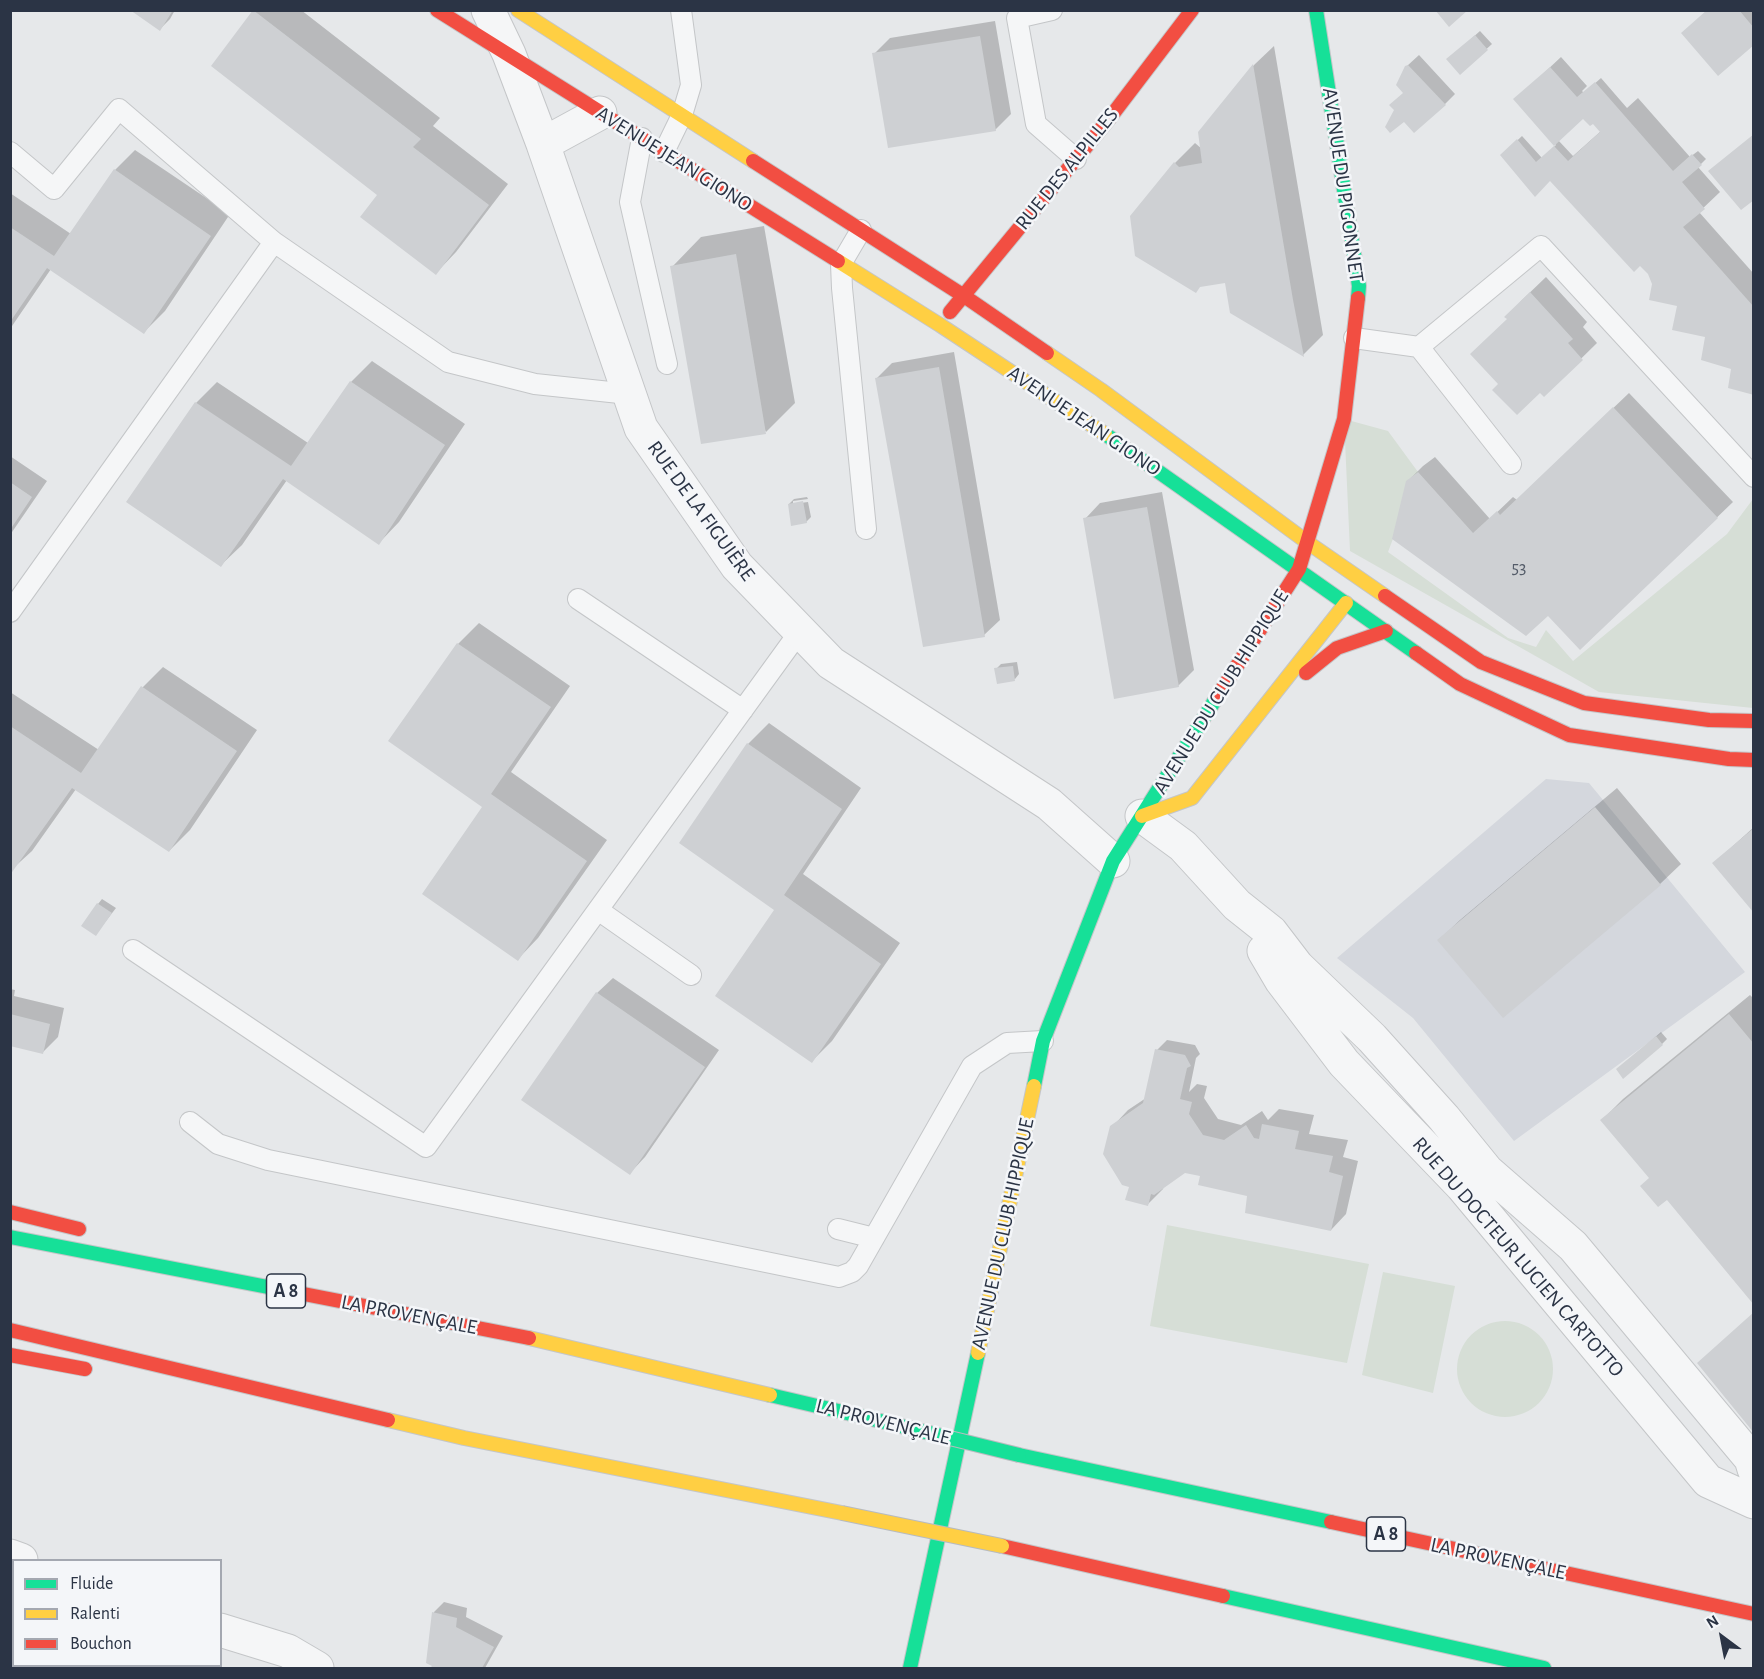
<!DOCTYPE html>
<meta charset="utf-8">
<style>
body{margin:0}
#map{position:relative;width:1764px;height:1679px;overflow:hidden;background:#e6e8ea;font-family:"Alegreya Sans",sans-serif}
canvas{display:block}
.frame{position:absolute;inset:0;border:12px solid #2b3445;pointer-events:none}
.legend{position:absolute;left:12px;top:1559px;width:210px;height:108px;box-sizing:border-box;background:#f4f6f9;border:2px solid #a4a8b1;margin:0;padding:8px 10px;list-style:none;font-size:18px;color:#2b3445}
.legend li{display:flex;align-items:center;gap:12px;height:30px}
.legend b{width:30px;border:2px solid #a4a8b1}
.north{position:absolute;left:1692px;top:1607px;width:60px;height:60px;-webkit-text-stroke:4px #f4f6f9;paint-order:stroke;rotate:328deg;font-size:16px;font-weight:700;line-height:24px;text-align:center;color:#2b3445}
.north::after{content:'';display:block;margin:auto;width:21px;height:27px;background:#2b3445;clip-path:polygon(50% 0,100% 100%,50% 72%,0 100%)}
</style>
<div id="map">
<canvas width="1764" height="1679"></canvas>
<div class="frame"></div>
<ul class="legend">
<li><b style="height:8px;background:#16e098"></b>Fluide</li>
<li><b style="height:8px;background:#ffcf43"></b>Ralenti</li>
<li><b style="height:8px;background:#f24e42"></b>Bouchon</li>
</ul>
<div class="north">N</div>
</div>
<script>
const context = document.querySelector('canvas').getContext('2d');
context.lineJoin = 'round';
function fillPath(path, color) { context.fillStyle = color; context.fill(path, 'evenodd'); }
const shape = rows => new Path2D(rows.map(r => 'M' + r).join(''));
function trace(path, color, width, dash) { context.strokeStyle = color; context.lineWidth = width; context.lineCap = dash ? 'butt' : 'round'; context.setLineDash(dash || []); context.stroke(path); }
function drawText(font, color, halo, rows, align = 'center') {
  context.font = font + ' "Alegreya Sans",sans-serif'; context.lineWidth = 5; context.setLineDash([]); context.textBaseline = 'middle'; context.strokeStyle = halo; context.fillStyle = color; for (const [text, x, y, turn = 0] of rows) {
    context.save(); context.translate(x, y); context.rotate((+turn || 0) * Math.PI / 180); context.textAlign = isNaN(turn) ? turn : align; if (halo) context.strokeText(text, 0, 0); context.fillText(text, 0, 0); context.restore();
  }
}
fillPath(shape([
 [1546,779,1589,783,1745,972,1514,1141,1413,1018,1337,958]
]), '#d4d7dd');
fillPath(shape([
 [1344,419,1388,431,1418,472,1388,552,1508,638,1536,647,1546,630,1573,661,1727,534,1753,499,1753,708,1599,692,1350,551],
 [1167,1225,1369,1264,1347,1363,1150,1326],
 [1383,1272,1455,1286,1433,1393,1362,1375],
 '1457 1369a48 48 0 1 1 96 0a48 48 0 1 1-96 0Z'
]), '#d6ded6');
fillPath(shape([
 [132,10,175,10,170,19,160,29],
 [255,10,301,10,440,118,433,126,508,184,456,252,436,273,379,194,213,66],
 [1707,10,1754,10,1754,43],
 [995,21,1011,114,995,130,874,54,890,38],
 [1480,31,1492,44,1460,73,1453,55],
 [1274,46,1323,335,1303,355,1226,282,1175,163,1195,143,1202,149,1200,133,1254,65],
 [1419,55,1455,94,1445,104,1396,110,1404,93,1407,66],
 [1561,57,1587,86,1582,91,1584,93,1601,78,1627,108,1638,98,1690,157,1698,151,1706,159,1698,167,1720,192,1699,212,1754,274,1754,394,1733,368,1678,305,1654,283,1649,273,1550,179,1502,155,1522,136,1542,158,1556,145,1515,100],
 [1583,117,1593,122,1601,131,1573,156,1558,140],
 [135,150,230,214,165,311,144,332,51,269,10,329,10,193,71,234,115,170],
 [764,226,795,403,766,432,672,267,701,237],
 [1546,277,1587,322,1583,327,1597,343,1544,395,1540,391,1500,384,1508,319,1521,301],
 [954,352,1000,620,984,635,876,379,892,363],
 [372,361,465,424,399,522,379,543,287,480,242,545,221,565,196,403,217,382,308,443,351,382],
 [1629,393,1733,502,1581,648,1548,614,1407,482,1423,466,1435,457,1490,519,1513,497,1517,500],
 [10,456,47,481,10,535],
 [1162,492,1194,670,1178,686,1085,519,1100,503],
 [807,497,808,499,793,501,793,504,808,502,811,517,806,522,789,504,794,499],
 [479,623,570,686,511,772,607,840,538,938,518,959,484,807,458,644],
 [1017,662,1019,674,1015,679,996,669,1001,664],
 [163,667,257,730,190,830,169,851,76,789,32,851,10,871,10,692,99,750,143,687],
 [769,723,861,788,803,874,900,943,832,1041,812,1061,776,909,681,843,748,744],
 [1617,788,1681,864,1660,884,1439,940,1460,920],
 [1754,827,1754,911,1714,863],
 [102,899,116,908,96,934,98,904],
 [613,978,719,1050,645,1157,630,1173,597,993],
 [10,989,15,990,14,996,64,1008,58,1037,43,1052,10,1044],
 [1750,995,1754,999,1754,1303,1602,1120,1623,1099],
 [1661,1032,1667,1039,1662,1044,1623,1065],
 [1167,1040,1195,1045,1200,1054,1196,1058,1189,1092,1197,1084,1207,1086,1204,1098,1218,1119,1241,1125,1262,1111,1268,1120,1279,1109,1314,1115,1309,1134,1348,1140,1343,1157,1358,1161,1346,1214,1331,1230,1202,1175,1185,1171,1164,1186,1163,1189,1147,1205,1131,1186,1112,1127,1128,1110,1146,1098,1157,1050],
 [444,1602,467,1608,466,1617,503,1636,485,1668,432,1668,434,1666,427,1662,434,1612]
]), '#0003');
fillPath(shape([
 [130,10,173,10,160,31],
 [253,10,421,139,413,147,489,205,436,275,360,217,377,195,211,66],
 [1435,10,1468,10,1449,27],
 [1707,10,1739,10,1754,28,1754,45,1718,76,1681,33],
 [1475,35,1488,50,1460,75,1446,59],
 [980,36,996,131,888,148,872,53],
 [1253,64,1293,300,1304,357,1230,313,1225,283,1200,287,1196,293,1135,256,1130,216,1174,162,1179,167,1202,163,1198,132],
 [1408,65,1446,105,1414,133,1404,122,1390,133,1385,127,1394,110,1389,105,1403,93,1396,85,1405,66],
 [1550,67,1577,97,1595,82,1673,171,1692,154,1702,165,1682,182,1705,209,1683,227,1754,307,1754,395,1728,388,1731,369,1701,360,1705,337,1672,330,1677,306,1649,300,1652,284,1648,274,1640,266,1634,272,1550,181,1535,197,1500,155,1517,139,1536,162,1554,146,1513,99],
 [1583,119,1590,126,1593,124,1600,132,1568,161,1554,146],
 [1754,134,1754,200,1741,210,1708,171],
 [114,169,211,236,144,334,47,268,10,322,10,227,54,256],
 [736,254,766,434,701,444,670,266],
 [1530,292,1573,339,1568,343,1583,360,1544,397,1540,393,1517,415,1492,390,1498,384,1470,354,1507,319,1504,317],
 [939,367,985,637,923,647,875,378],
 [350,381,445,445,379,545,283,479,221,567,126,502,195,402,291,466],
 [1613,407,1718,518,1580,650,1548,616,1526,636,1392,539,1406,481,1418,472,1473,533,1497,511,1500,515],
 [10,482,32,497,10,530],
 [803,501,807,523,791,526,788,504],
 [1147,507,1179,687,1114,699,1083,518],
 [457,643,551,707,491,794,587,861,518,961,422,894,482,807,388,741],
 [1013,666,1015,681,997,684,994,668],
 [141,686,237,751,169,852,72,788,10,875,10,726,81,773],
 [747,743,842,809,784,895,881,964,812,1063,715,996,774,910,679,843],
 [1595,807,1661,885,1503,1018,1437,940],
 [1754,828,1754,913,1712,863],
 [97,903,112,913,96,936,81,926],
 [596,992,705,1067,630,1175,521,1100],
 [10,1014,50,1024,43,1054,10,1046],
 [1729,1014,1754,1044,1754,1305,1667,1200,1658,1207,1640,1186,1649,1178,1600,1120],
 [1656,1036,1663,1045,1623,1079,1616,1069],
 [1155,1049,1185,1055,1191,1066,1187,1068,1180,1099,1192,1102,1189,1114,1203,1135,1224,1140,1246,1125,1254,1138,1259,1139,1262,1124,1299,1131,1295,1149,1333,1156,1329,1172,1343,1176,1331,1231,1245,1213,1247,1196,1198,1185,1200,1176,1185,1173,1154,1195,1151,1194,1148,1206,1125,1200,1129,1187,1122,1185,1103,1154,1110,1126,1143,1103],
 [1754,1312,1754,1433,1697,1363],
 [432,1612,457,1618,456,1627,494,1647,482,1668,430,1668,432,1666,426,1663]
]), '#ced0d3');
const lane = shape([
 [1052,10,1017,18,1036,124,1076,159],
 [642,138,630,202,667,364],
 [10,152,54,189,119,109,274,242,448,362,535,384,629,394],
 [664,152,682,115,691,85,681,10],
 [861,230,841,264,842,288,866,529],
 [1354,338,1419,347,1541,246,1754,477],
 [1419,347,1511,464],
 [578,599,743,710],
 [10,612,274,242],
 [598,910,691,975],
 [133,950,426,1147,800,631],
 [190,1122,218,1144,268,1160,839,1277,852,1272,858,1266,972,1066,1007,1043,1043,1041],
 [838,1229,874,1238]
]);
const street = shape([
 [488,10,509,54,543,144,641,428,737,566,831,663,1049,804,1113,861],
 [543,144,600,113],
 [1142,816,1183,846,1237,905,1271,932,1297,966,1372,1038,1444,1118,1487,1171,1573,1246,1751,1459,1754,1469],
 [1264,951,1281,980,1344,1063,1462,1186,1708,1481,1754,1502],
 [10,1556,21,1560],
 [220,1630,288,1651,317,1668]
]);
const fast = shape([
 [1316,10,1359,286,1358,298],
 [1105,434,1416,653],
 [1034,1086,1043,1041,1113,861,1217,697],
 [10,1237,273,1288],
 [770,1395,864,1417],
 [1019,1455,1331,1522],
 [1223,1596,1544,1668],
 [910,1668,978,1353]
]);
const slow = shape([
 [518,10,753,161],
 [838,261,940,325,1105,434],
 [1047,353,1101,390,1307,542,1385,596],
 [1142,816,1192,798,1346,603],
 [529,1338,770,1395],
 [978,1353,1034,1086],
 [388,1420,464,1438,842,1513]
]);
const jam = shape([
 [437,10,838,261],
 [753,161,964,296,1047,353],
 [950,312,1109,119,1192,10],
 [1385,596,1481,662,1584,703,1709,720,1754,721],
 [1416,653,1460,684,1569,735,1729,759,1754,760],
 [1306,673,1337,648,1386,631],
 [1217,697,1299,569,1344,419,1358,298],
 [10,1212,79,1229],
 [273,1288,529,1338],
 [10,1330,388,1420],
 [10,1355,85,1369],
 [1331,1522,1754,1614],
 [1002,1546,1223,1596]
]);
trace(lane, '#c4c6c8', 22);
trace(street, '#c4c6c8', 35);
trace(fast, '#c4c6c8', 16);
trace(slow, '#c4c6c8', 16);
trace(jam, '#c4c6c8', 16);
trace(lane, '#f5f6f7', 20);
trace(street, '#f5f6f7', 33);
trace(fast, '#16e098', 14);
trace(slow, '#ffcf43', 14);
trace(jam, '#f24e42', 14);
const fastBridge = shape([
 [864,1417,1019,1455]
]);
const slowBridge = shape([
 [842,1513,1002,1546]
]);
trace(fastBridge, '#b8bbbf', 16, []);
trace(slowBridge, '#b8bbbf', 16, []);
trace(fastBridge, '#16e098', 14);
trace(slowBridge, '#ffcf43', 14);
drawText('18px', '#545c69', null, [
 ["53",1519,568]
]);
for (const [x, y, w] of [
 [286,1291,39],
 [1386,1534,39]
]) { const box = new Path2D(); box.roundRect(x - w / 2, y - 17, w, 34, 4.5); context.fillStyle = '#f4f6f9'; context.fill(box); trace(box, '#2b3445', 1.5); }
drawText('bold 20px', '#2b3445', null, [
 ["A 8",286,1291],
 ["A 8",1386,1534]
]);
drawText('21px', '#2b3445', '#f4f6f9', [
 ["AVENUE JEAN GIONO",674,159,32],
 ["RUE DES ALPILLES",1067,169,-51],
 ["AVENUE DU PIGONNET",1343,185,82],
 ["AVENUE JEAN GIONO",1084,421,34],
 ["RUE DE LA FIGUIÈRE",701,511,54],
 ["AVENUE DU CLUB HIPPIQUE",1221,692,-58],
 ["AVENUE DU CLUB HIPPIQUE",1003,1234,-78],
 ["RUE DU DOCTEUR LUCIEN CARTOTTO",1518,1257,49],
 ["LA PROVENÇALE",409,1315,11],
 ["LA PROVENÇALE",883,1422,14],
 ["LA PROVENÇALE",1498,1559,12]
]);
</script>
